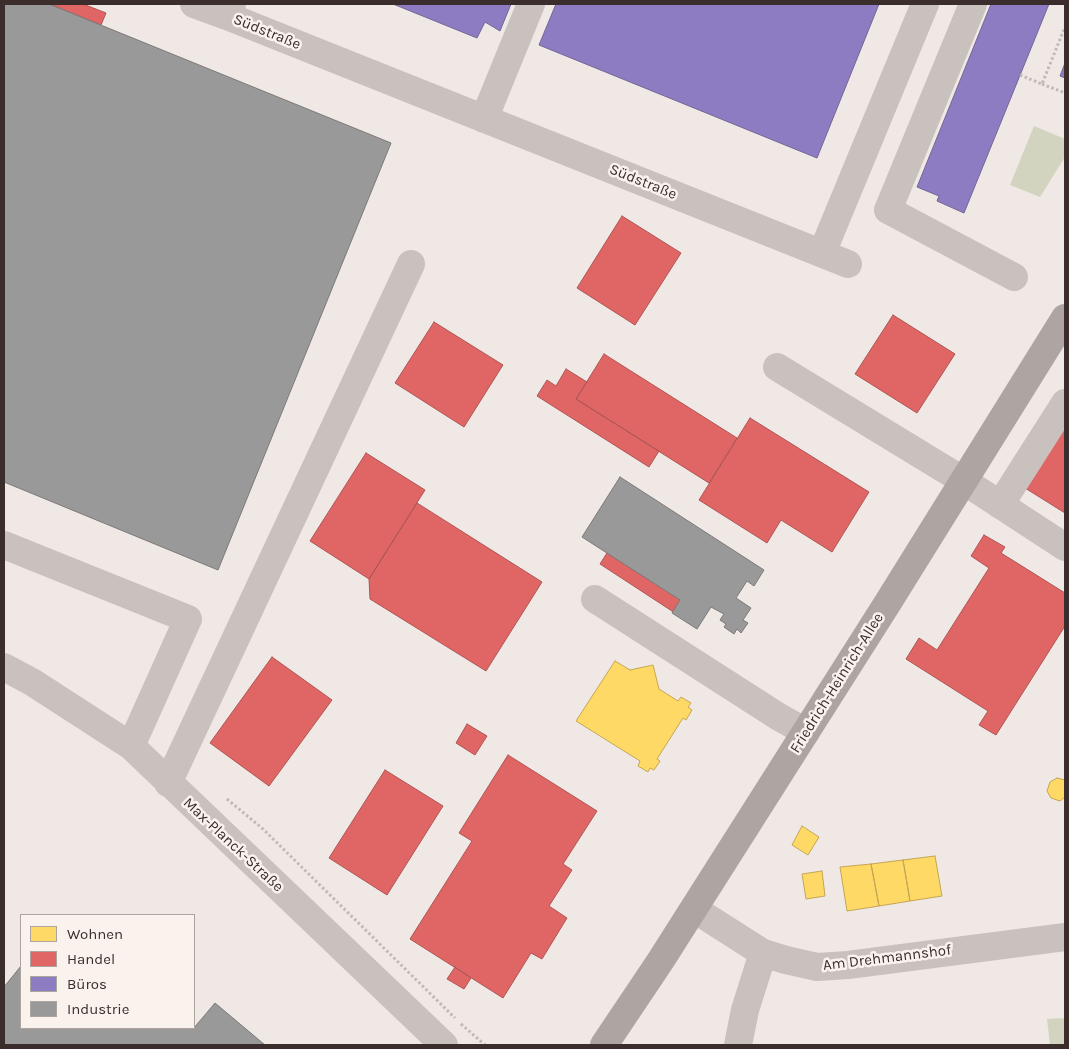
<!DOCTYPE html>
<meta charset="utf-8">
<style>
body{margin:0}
#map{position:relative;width:1069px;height:1049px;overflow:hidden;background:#efe8e4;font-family:Karla,sans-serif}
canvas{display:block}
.frame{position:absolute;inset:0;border:5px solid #3a2d2b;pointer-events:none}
.legend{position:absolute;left:20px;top:914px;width:175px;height:115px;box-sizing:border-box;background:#faf2ed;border:1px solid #ada39f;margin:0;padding:6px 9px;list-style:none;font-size:15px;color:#3a2d2b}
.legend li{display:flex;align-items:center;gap:10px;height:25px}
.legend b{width:25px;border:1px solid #ada39f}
</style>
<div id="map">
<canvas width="1069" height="1049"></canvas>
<div class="frame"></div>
<ul class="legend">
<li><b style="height:14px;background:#ffd966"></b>Wohnen</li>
<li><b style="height:14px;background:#e06666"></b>Handel</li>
<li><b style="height:14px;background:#8e7cc3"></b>Büros</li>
<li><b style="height:14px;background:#999"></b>Industrie</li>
</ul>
</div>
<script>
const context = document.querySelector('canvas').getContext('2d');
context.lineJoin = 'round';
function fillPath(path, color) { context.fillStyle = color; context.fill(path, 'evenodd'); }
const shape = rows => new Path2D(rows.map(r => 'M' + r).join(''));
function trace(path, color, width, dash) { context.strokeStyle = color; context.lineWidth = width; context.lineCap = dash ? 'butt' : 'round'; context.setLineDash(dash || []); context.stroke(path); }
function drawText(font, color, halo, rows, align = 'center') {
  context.font = font + ' Karla,sans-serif'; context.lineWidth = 5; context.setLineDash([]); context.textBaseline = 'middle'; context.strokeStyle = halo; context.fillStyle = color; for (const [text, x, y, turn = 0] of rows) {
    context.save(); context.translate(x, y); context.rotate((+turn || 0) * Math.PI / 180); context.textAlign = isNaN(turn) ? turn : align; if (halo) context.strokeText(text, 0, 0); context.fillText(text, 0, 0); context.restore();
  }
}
fillPath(shape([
 [1034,126,1065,139,1065,157,1040,197,1010,185],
 [1065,1018,1065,1045,1050,1045,1047,1019]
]), '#d3d4bf');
const homes = shape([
 [615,661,630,670,653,665,659,689,678,701,681,697,691,703,688,707,692,710,686,720,683,718,657,759,660,761,654,770,650,768,648,772,638,766,640,761,576,721,615,661],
 [1057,778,1065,780,1065,797,1060,801,1051,798,1047,791,1050,782,1057,778],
 [802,826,819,837,808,855,792,845,802,826],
 [935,856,942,896,910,901,903,860,935,856],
 [903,860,910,901,879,906,871,864,903,860],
 [871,864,879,906,847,911,840,867,871,864],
 [822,871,825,896,806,899,802,874,822,871]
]);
fillPath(homes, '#ffd966');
trace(homes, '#c4a554', 1);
const shops = shape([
 [49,4,83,4,106,13,101,25,49,4],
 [622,216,681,253,635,325,577,288,622,216],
 [893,315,955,354,917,413,855,374,893,315],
 [434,322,503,365,464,427,395,383,434,322],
 [604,354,737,438,709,483,576,399,604,354],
 [566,369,587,382,576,399,659,451,649,467,537,396,547,380,556,386,566,369],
 [750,418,869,492,832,552,781,520,767,543,699,500,750,418],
 [1065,425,1065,513,1025,488,1065,425],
 [366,453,425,490,369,579,310,541,366,453],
 [417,503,542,582,486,671,370,599,369,579,417,503],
 [984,535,1005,547,1001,553,1065,593,1065,626,996,735,979,725,988,711,906,659,919,638,937,650,989,568,971,556,984,535],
 [607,553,682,601,675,613,600,564,607,553],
 [272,657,332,700,269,786,210,743,272,657],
 [467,724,487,736,475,755,456,743,467,724],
 [508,755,597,811,563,864,572,870,549,906,567,918,542,959,531,953,503,998,410,939,472,841,459,833,508,755],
 [385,770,443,806,387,895,329,858,385,770],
 [455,967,471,978,464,989,447,979,455,967]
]);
fillPath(shops, '#e06666');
trace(shops, '#ae5554', 1);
const offices = shape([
 [393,4,511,4,500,31,485,22,477,38,393,4],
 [556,4,879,4,817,158,539,45,556,4],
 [991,4,1049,4,964,213,937,201,939,196,917,187,991,4],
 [1065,63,1065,78,1060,76,1065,63]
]);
fillPath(offices, '#8e7cc3');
trace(offices, '#756495', 1);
const industry = shape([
 [4,4,49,4,391,143,218,570,4,482,4,4],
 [620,477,764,570,754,586,747,581,736,598,751,608,743,620,748,623,741,633,737,629,734,634,724,627,726,624,720,620,724,614,711,607,697,629,672,613,680,600,582,537,620,477],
 [21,966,21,1028,191,1028,193,1029,215,1003,265,1045,4,1045,4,987,21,966]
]);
fillPath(industry, '#999');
trace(industry, '#7c7978', 1);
trace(shape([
 [1020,75,1042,84,1065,27],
 [1042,84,1065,93],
 [227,799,263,829,455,1018],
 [461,1024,485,1045]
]), '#c1b9b6', 3, [2.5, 2.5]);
trace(shape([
 [194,4,227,16],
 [232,4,227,16,848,264],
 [973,4,888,210,1014,277],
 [484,119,531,4],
 [822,253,925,4],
 [777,367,964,481,1065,547],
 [1000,505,1065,403],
 [4,545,188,619,131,746],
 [595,599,779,717,806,732],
 [4,667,32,682,131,746,444,1045],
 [168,783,411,264],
 [694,909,763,953,786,960,817,967,848,965,1065,937],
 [738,1045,745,1010,763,953]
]), '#c9c1bd', 28);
trace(shape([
 [604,1045,661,960,887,604,1065,318]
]), '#aea5a2', 28);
drawText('15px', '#3a2d2b', '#faf2ed', [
 ["Südstraße",267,32,22],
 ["Südstraße",643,182,22],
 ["Friedrich-Heinrich-Allee",837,683,-58],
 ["Max-Planck-Straße",233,845,43],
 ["Am Drehmannshof",887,958,-7]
]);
</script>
